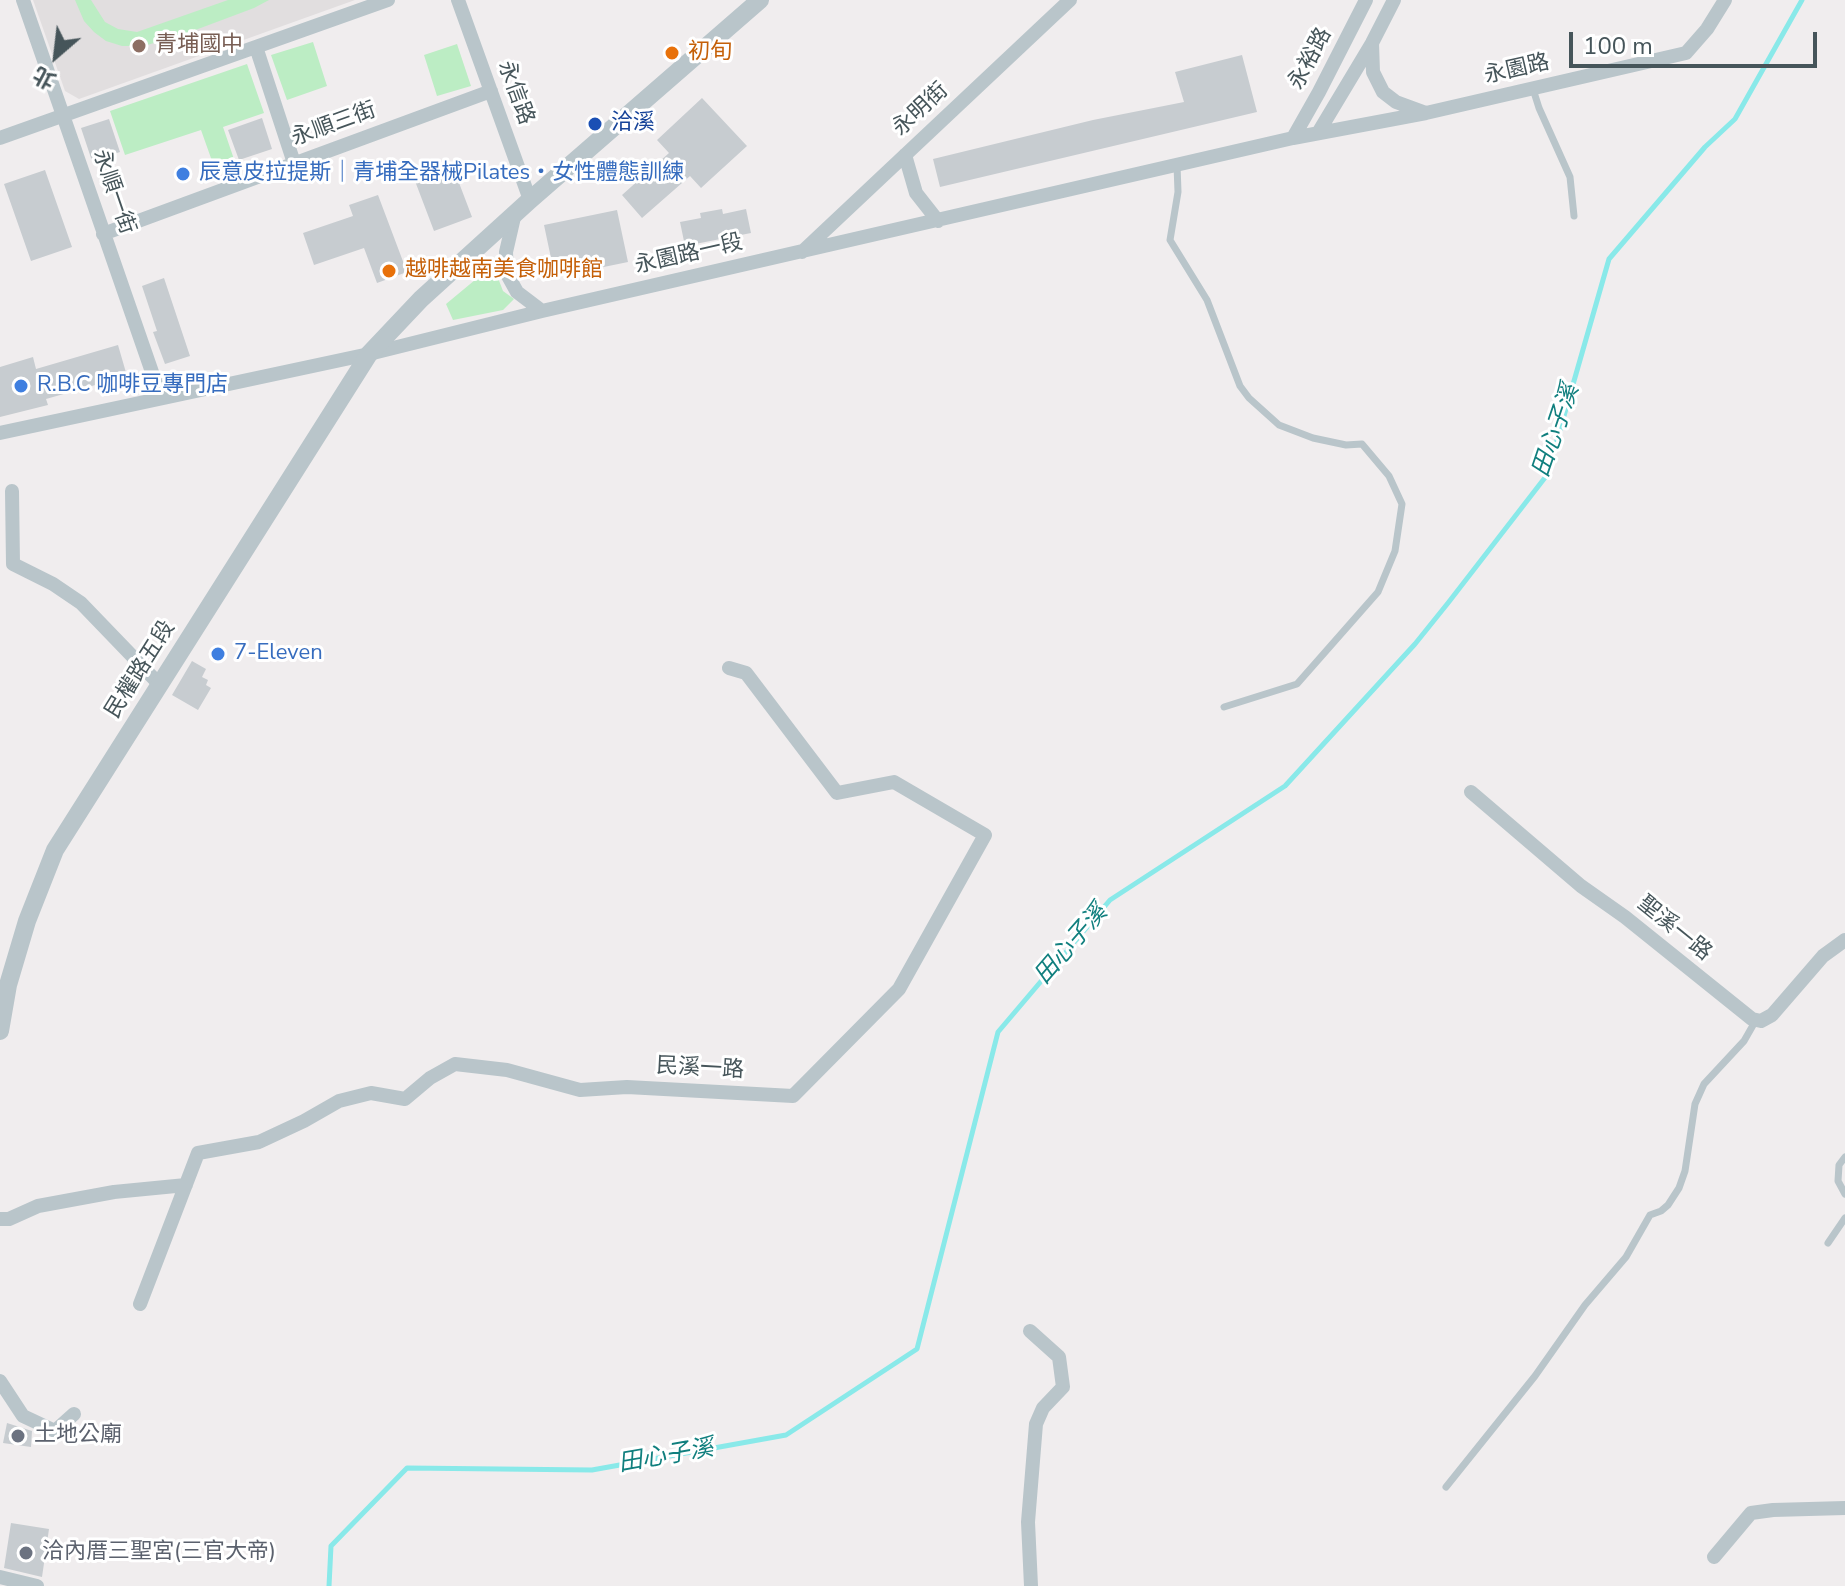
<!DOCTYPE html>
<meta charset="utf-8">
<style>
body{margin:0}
#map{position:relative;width:1845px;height:1586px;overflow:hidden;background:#f0edee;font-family:"Nunito Sans","Noto Sans TC",sans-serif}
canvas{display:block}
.north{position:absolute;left:16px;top:16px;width:80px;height:80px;-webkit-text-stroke:6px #fff;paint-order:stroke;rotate:208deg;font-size:22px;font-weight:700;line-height:32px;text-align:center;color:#46555a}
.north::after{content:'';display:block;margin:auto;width:28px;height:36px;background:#46555a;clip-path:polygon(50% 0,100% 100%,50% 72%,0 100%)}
.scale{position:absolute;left:1569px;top:32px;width:248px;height:36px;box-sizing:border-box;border:4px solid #46555a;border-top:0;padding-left:10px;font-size:24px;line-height:28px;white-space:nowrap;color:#46555a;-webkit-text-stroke:6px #fff;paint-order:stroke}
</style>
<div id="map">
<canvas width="1845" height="1586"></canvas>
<div class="north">北</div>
<div class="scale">100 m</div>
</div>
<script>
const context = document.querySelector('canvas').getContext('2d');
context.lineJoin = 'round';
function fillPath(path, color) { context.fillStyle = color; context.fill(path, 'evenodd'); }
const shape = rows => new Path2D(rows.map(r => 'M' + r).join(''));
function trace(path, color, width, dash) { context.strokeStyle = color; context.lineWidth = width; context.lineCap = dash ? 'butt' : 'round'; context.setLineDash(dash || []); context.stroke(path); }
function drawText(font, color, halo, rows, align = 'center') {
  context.font = font + ' "Nunito Sans","Noto Sans TC",sans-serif'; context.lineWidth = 6; context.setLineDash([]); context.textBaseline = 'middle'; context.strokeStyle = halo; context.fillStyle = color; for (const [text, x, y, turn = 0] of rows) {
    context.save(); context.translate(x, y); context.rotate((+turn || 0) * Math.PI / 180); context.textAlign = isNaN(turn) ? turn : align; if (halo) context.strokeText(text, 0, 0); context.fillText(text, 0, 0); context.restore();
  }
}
fillPath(shape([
 [33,0,355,0,79,99,65,91]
]), '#e1dedf');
fillPath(shape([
 [75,0,91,0,105,22,118,29,137,32,228,0,269,0,254,8,190,32,144,46,122,46,106,41,94,32,84,21],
 [313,42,327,86,287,100,271,55],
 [457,44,471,86,437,96,424,55],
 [247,64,264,113,223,127,237,168,217,175,201,130,125,155,110,111],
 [493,265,503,291,514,299,503,310,453,320,446,304]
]), '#bcedc4');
trace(shape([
 [329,1586,331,1546,407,1468,592,1470,786,1435,917,1349,998,1032,1110,900,1285,786,1415,644,1448,603,1547,475,1609,259,1705,147,1735,119,1802,0]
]), '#89e9e9', 5);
fillPath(shape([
 [1242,55,1257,112,940,187,933,159,1093,120,1184,102,1175,72],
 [702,98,747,146,701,188,690,176,642,218,622,195,669,153,657,140],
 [262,118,272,149,239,160,228,130],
 [109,119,120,152,92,161,81,128],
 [453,167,472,217,434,231,415,181],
 [45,170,72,247,31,261,4,184],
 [378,195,407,272,377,283,364,248,314,265,303,233,353,216,349,205],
 [722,209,723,214,746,209,751,233,685,246,680,222,701,218,700,213],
 [617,210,628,262,555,277,544,225],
 [164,278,190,356,165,364,153,332,157,331,142,286],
 [118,345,127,376,46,399,48,405,0,417,0,367,33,357,36,369],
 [192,661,206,669,202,677,208,680,206,685,211,688,198,710,172,695],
 [7,1423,32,1431,31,1447,3,1443],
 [11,1523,49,1529,42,1577,4,1568]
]), '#c7ccd0');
trace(shape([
 [1533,89,1539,108,1570,177,1574,216],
 [1177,165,1178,192,1170,240,1207,300,1240,386,1249,398,1279,425,1313,438,1346,445,1362,444,1389,476,1402,504,1395,551,1378,592,1297,684,1224,707],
 [1845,1157,1839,1165,1838,1181,1845,1194],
 [1828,1243,1845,1218],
 [1446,1487,1535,1376,1585,1305,1626,1257,1650,1215,1661,1211,1668,1205,1679,1188,1685,1171,1695,1104,1704,1084,1744,1041,1756,1020]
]), '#b9c5ca', 7);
trace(shape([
 [23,0,161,398],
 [458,0,530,200],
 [1372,43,1373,72,1383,92,1396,102,1426,113],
 [256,47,294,163],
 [1318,133,1372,43,1394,0],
 [0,138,388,0],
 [1293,138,1319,92,1366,0],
 [905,155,916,193,938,221],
 [515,213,506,252,507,274,517,292,542,311],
 [103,234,491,91],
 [802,252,1070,0],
 [0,433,369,354,542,311,1293,138,1426,113,1686,53,1707,29,1725,0],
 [12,491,13,564,53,584,81,603,160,685],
 [1471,792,1581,886,1625,917,1752,1019,1761,1021,1772,1015,1823,956,1845,940],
 [0,1219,9,1219,38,1206,114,1192,186,1185],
 [140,1304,198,1153,259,1142,304,1121,339,1101,371,1093,405,1099,430,1078,455,1064,507,1070,580,1090,627,1087,793,1096,899,989,985,835,894,782,837,793,746,673,729,668],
 [1030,1331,1059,1357,1063,1387,1043,1408,1036,1424,1028,1522,1031,1586],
 [0,1381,23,1416,55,1431,74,1414],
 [1714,1557,1751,1513,1773,1510,1845,1508],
 [0,1577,37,1586]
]), '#b9c5ca', 14);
trace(shape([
 [0,1031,8,985,27,921,55,850,369,354,421,299,530,200,760,0]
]), '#b9c5ca', 18);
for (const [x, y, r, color] of [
 [139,46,8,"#8d6e63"],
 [672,53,8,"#e8710a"],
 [595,124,8,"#1a4fb4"],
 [183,174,8,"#3f7fe0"],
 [389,271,8,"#e8710a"],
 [21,386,8,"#3f7fe0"],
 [218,654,8,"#3f7fe0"],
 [18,1436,8,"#6b7280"],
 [26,1553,8,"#6b7280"]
]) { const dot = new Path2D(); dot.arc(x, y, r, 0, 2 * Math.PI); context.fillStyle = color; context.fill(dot); trace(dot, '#fff', 3); }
drawText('22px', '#785e54', '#fff', [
 ["青埔國中",155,46]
], 'left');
drawText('22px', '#c56008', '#fff', [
 ["初旬",688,53],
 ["越啡越南美食咖啡館",405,271]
], 'left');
drawText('22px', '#46555a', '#fff', [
 ["永裕路",1311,59,-62],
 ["永園路",1517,70,-13],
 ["永信路",515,93,70],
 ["永明街",921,110,-43],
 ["永順三街",334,125,-20],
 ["永順一街",113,192,71],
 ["永園路一段",689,255,-13],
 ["民權路五段",141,670,-58],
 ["聖溪一路",1674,929,39],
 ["民溪一路",700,1069,3]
]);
drawText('22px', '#164399', '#fff', [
 ["洽溪",611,124]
], 'left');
drawText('22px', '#366cbe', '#fff', [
 ["辰意皮拉提斯｜青埔全器械Pilates・女性體態訓練",199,174],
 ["R.B.C 咖啡豆專門店",37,386],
 ["7-Eleven",234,654]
], 'left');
drawText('22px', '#5b616d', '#fff', [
 ["土地公廟",34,1436],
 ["洽內厝三聖宮(三官大帝)",42,1553]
], 'left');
drawText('italic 24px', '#107f7e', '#fff', [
 ["田心子溪",1557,431,-71],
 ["田心子溪",1072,945,-49],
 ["田心子溪",666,1457,-10]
]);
</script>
